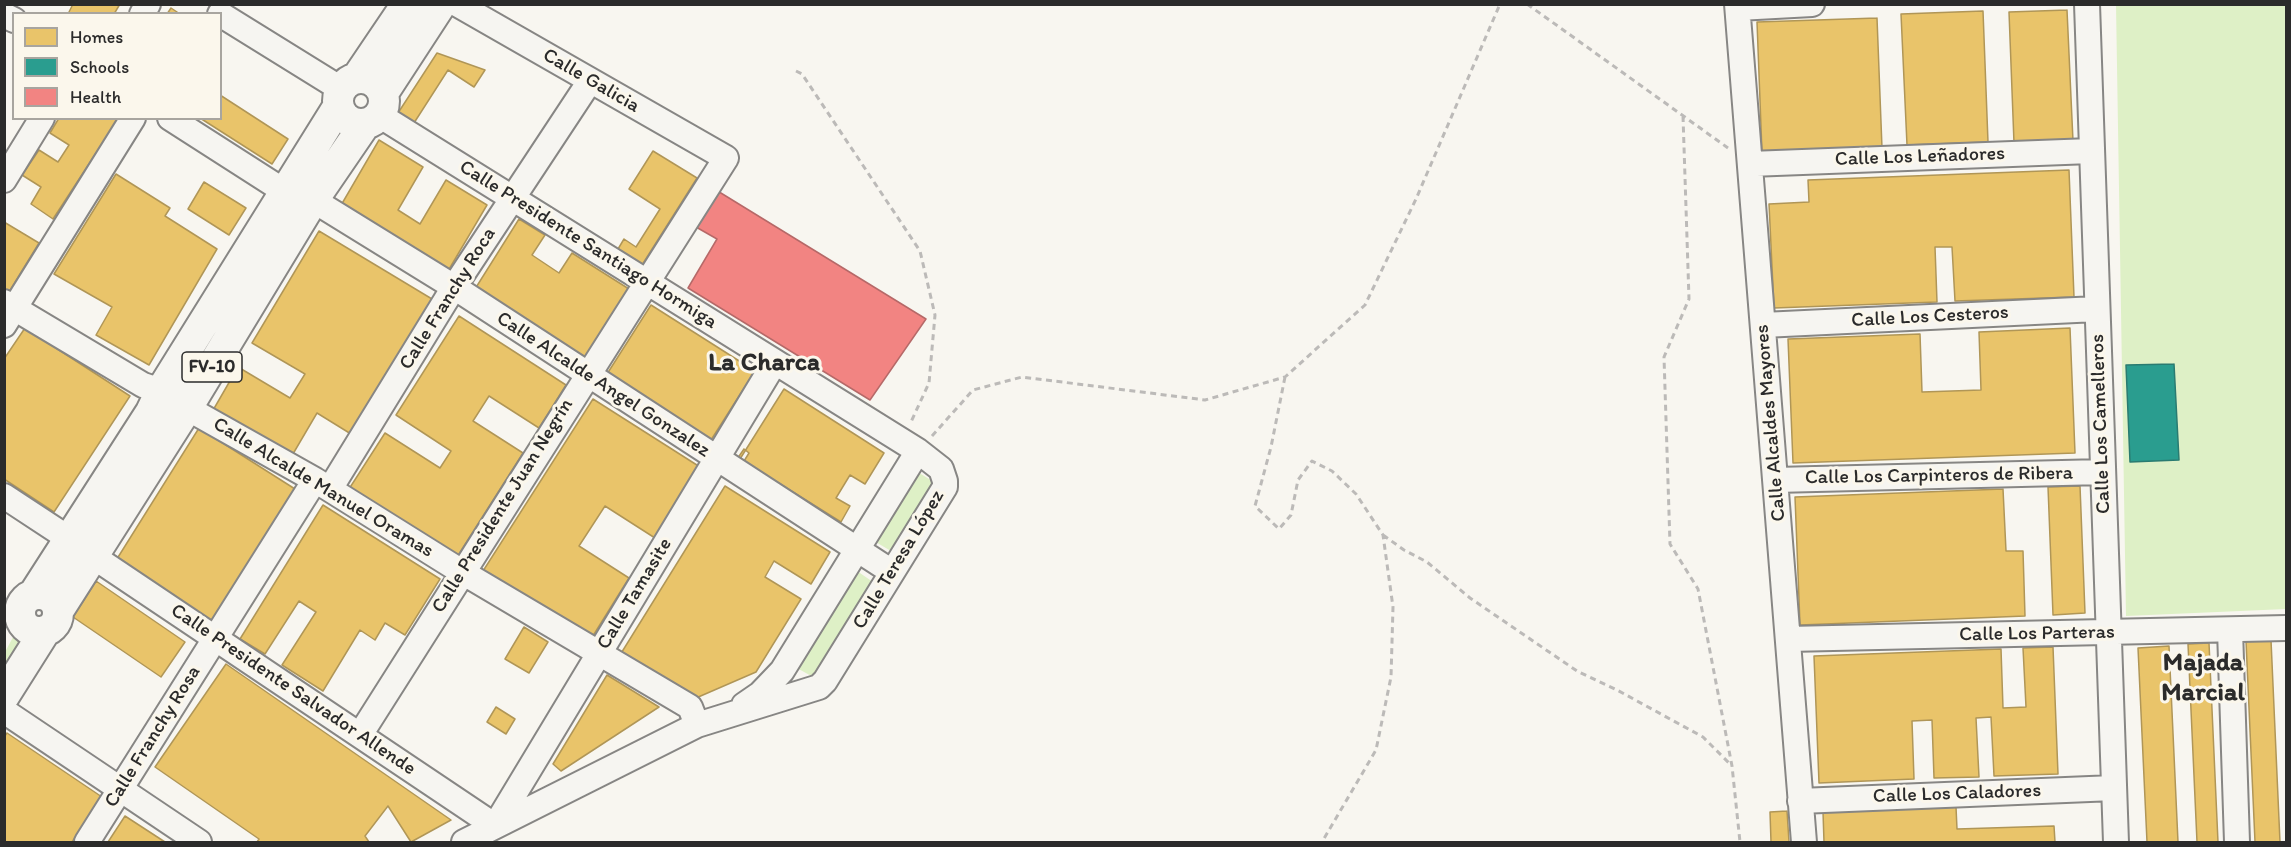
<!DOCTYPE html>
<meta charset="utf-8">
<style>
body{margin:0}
#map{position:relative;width:2291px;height:847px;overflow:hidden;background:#f8f6f0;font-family:Itim,sans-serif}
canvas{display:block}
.frame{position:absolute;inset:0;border:6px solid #2b2b2b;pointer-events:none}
.legend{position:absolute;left:12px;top:12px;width:210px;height:108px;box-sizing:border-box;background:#fbf7ec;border:2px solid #a8a59f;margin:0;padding:8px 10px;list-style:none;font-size:18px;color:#2b2b2b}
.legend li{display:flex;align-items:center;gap:12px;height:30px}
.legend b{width:30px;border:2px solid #a8a59f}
</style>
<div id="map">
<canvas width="2291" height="847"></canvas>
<div class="frame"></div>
<ul class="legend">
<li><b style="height:16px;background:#e9c46a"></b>Homes</li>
<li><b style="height:16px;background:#2a9d8f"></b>Schools</li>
<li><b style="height:16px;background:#f28482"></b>Health</li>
</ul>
</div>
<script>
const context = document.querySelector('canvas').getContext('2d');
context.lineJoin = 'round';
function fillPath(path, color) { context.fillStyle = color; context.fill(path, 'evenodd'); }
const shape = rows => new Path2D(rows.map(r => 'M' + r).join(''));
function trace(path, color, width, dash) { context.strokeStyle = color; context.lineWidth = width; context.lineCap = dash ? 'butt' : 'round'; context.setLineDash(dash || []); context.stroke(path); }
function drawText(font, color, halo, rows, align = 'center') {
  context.font = font + ' Itim,sans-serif'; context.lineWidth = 6; context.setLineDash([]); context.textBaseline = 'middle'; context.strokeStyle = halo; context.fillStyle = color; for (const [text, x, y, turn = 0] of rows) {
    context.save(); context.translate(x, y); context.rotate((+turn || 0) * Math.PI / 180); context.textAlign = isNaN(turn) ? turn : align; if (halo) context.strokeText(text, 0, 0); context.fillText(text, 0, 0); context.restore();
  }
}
fillPath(shape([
 [2116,5,2286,5,2286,609,2126,616],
 [916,471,934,482,891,551,874,541],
 [857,571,873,582,815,678,795,667],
 [18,628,33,640,5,684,5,652]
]), '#def0c6');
const homes = shape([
 [73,4,120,4,114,14,68,14,73,4],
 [171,8,180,14,167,14,171,8],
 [2067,10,2073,141,2014,143,2009,12,2067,10],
 [1983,11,1988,142,1907,145,1901,14,1983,11],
 [1877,18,1882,148,1762,153,1757,22,1877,18],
 [437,53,485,70,474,87,448,70,414,123,398,113,437,53],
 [220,95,288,139,272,164,200,118,220,118,220,95],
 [59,118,119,118,53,219,31,204,41,187,22,175,39,150,58,162,69,145,50,133,59,118],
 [379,140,423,167,398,210,420,224,446,180,487,205,448,271,340,207,379,140],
 [653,151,697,178,642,265,618,249,624,239,636,247,660,209,629,189,653,151],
 [2069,170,2074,297,1955,301,1952,247,1935,247,1937,302,1774,308,1769,204,1809,202,1808,180,2069,170],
 [116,174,170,208,165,216,217,249,149,365,96,335,112,307,54,274,116,174],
 [204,182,246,208,229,235,188,209,204,182],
 [519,219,545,235,532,255,559,273,572,253,629,289,585,359,475,289,519,219],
 [4,222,39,243,9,292,4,289,4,222],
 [319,231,432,299,351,434,317,413,290,459,212,412,238,367,290,398,305,374,252,343,319,231],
 [651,305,755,371,711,440,607,374,651,305],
 [459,316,566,385,539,428,489,396,473,421,523,453,457,557,349,489,385,433,440,468,451,451,396,415,459,316],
 [25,328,130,396,54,512,4,479,4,359,25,328],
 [2070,328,2075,453,1793,463,1788,339,1920,334,1922,392,1981,390,1979,332,2070,328],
 [784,389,884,453,865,484,850,475,836,498,850,506,841,522,740,459,784,389],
 [593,399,700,467,655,538,605,506,579,546,629,578,591,639,483,571,593,399],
 [199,428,295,489,212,623,115,562,199,428],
 [744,449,749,453,741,466,735,462,744,449],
 [725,486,830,552,811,584,774,561,765,577,801,599,756,672,696,698,620,655,725,486],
 [2080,486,2085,613,2053,615,2048,487,2080,486],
 [2003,489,2006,551,2023,551,2025,616,1800,625,1795,497,2003,489],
 [323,505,440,579,405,635,385,623,375,640,360,630,323,691,282,665,316,612,299,601,265,654,240,639,323,505],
 [96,581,185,642,161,677,73,617,96,581],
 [524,627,548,642,529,673,505,659,524,627],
 [2271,640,2280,842,2255,842,2246,641,2271,640],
 [2209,643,2218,842,2197,842,2188,644,2209,643],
 [2169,646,2178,842,2147,842,2138,648,2169,646],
 [2053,647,2058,774,1994,776,1991,717,1976,718,1979,777,1934,778,1932,720,1912,721,1914,779,1819,783,1814,656,2001,649,2003,708,2026,707,2023,648,2053,647],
 [226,664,451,820,411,842,388,806,365,836,369,842,257,842,259,839,155,767,226,664],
 [607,675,659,707,561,771,553,764,607,675],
 [496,707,515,719,506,734,487,722,496,707],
 [7,733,102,797,72,842,4,842,4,737,7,733],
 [1956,807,1957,829,2054,826,2055,842,1824,842,1823,812,1956,807],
 [1787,811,1789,842,1771,842,1770,812,1787,811],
 [125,816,165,842,108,842,125,816]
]);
fillPath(homes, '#e9c46a');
trace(homes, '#b09657', 1.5);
const schools = shape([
 [2174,364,2179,460,2130,462,2126,365,2174,364]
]);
fillPath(schools, '#2a9d8f');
trace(schools, '#2a7b71', 1.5);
const health = shape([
 [716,190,926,319,870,400,688,288,717,239,696,227,716,190]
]);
fillPath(health, '#f28482');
trace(health, '#b66968', 1.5);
const minor = shape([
 [1737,4,1804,842],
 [2087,4,2116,842],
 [1738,8,1812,4],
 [142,14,148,4],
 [220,14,341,89],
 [4,15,14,20],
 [379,115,918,451,941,469,945,481,945,487,825,681,819,687,697,725,464,842],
 [170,118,287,193],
 [1750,164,2091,151],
 [4,180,42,118],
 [313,200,454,287,892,572],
 [4,302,143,385,161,391,179,388],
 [4,325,133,118],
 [1763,325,2097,309],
 [170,410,187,408,315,480,462,572,690,707,697,725],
 [1775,480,2103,472],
 [330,489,454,287,590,81],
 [4,496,71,540],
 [91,555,495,826],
 [2230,630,2237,842],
 [1788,639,2286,628],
 [744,705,760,694,782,671,918,451],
 [4,711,199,842],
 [360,735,726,158,457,4],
 [1800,801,2114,788],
 [495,826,775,362],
 [87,842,315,480]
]);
const major = shape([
 [357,78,407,4],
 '338 101a23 23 0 1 1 46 0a23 23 0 1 1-46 0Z',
 [383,93,441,4],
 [34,594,151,412,161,391,338,107],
 '20 613a19 19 0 1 1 38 0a19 19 0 1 1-38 0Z',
 [58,611,187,408,313,200,365,124],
 [4,696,45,631]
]);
trace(minor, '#878684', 28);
trace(major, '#878684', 34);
trace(shape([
 [1527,4,1728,148],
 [796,71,802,74,920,251,935,315,929,383,910,424],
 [1683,116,1689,299,1664,357,1670,544,1698,589,1732,766,1740,842],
 [1285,377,1271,447,1255,506,1279,529,1291,515,1298,480,1312,461,1332,471,1356,494,1383,535,1393,607,1391,677,1376,750,1322,842],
 [932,436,973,390,1022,377,1205,400,1285,377,1365,305,1416,199,1500,4],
 [1383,535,1404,550,1427,562,1470,598,1577,671,1617,690,1703,737,1732,766]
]), '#bcbab8', 3, [6, 4.5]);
trace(minor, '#f6f5f1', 24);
trace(major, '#f6f5f1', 30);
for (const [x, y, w] of [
 [212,367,60]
]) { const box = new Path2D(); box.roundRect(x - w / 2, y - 15, w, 30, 4.5); context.fillStyle = '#fbf7ec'; context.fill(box); trace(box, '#2b2b2b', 1.5); }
drawText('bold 18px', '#2b2b2b', null, [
 ["FV-10",212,367]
]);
drawText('20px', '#2b2b2b', '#fbf7ec', [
 ["Calle Galicia",591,81,30],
 ["Calle Los Leñadores",1920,157,-2],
 ["Calle Presidente Santiago Hormiga",588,245,32],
 ["Calle Franchy Roca",448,299,-58],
 ["Calle Los Cesteros",1930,317,-3],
 ["Calle Alcalde Angel Gonzalez",603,385,33],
 ["Calle Alcaldes Mayores",1771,423,-95],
 ["Calle Los Camelleros",2101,424,-92],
 ["Calle Los Carpinteros de Ribera",1939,476,-1],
 ["Calle Alcalde Manuel Oramas",323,488,31],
 ["Calle Presidente Juan Negrín",503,506,-58],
 ["Calle Teresa López",899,560,-59],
 ["Calle Tamasite",635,594,-59],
 ["Calle Los Parteras",2037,634,-1],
 ["Calle Presidente Salvador Allende",293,690,34],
 ["Calle Franchy Rosa",153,737,-58],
 ["Calle Los Caladores",1957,794,-2]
]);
drawText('bold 26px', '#2b2b2b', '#fbf7ec', [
 ["La Charca",764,363],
 ["Majada",2203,663],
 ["Marcial",2203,693]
]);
</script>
